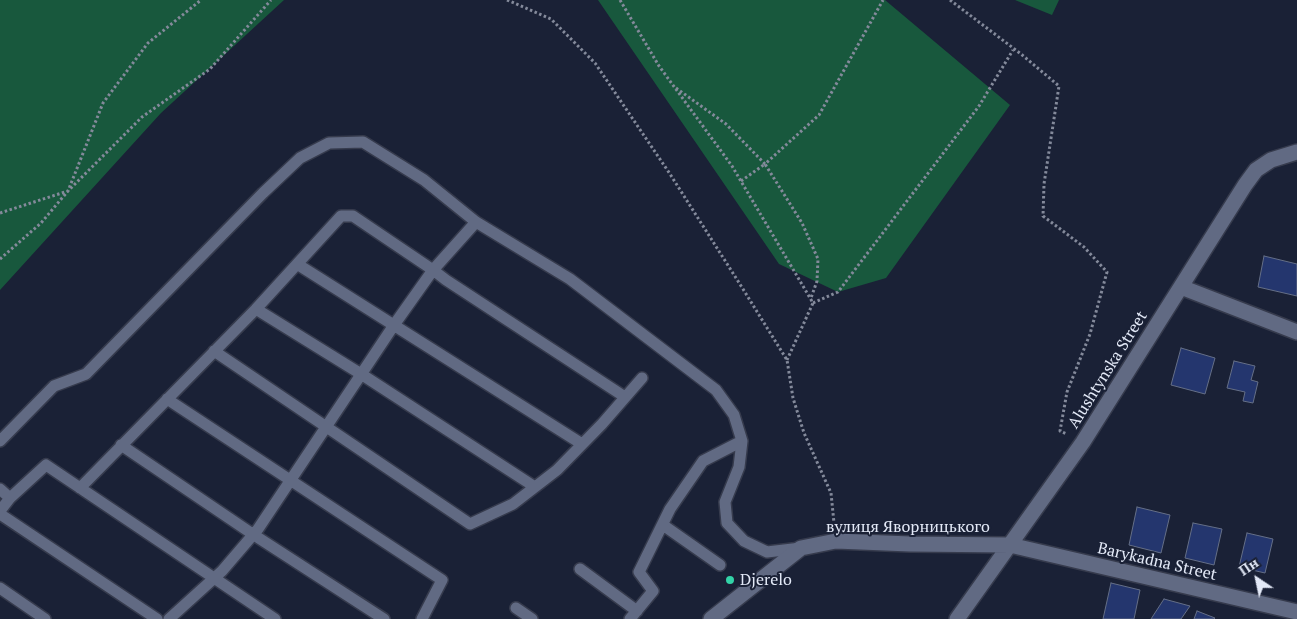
<!DOCTYPE html>
<meta charset="utf-8">
<style>
body{margin:0}
#map{position:relative;width:1297px;height:619px;overflow:hidden;background:#1a2136;font-family:"PT Serif",serif}
canvas{display:block}
.north{position:absolute;left:1232px;top:554px;width:50px;height:50px;-webkit-text-stroke:4px #1a2136;paint-order:stroke;rotate:326deg;font-size:14px;font-weight:700;line-height:20px;text-align:center;color:#e3e9f7}
.north::after{content:'';display:block;margin:auto;width:18px;height:22px;background:#e3e9f7;clip-path:polygon(50% 0,100% 100%,50% 72%,0 100%)}
</style>
<div id="map">
<canvas width="1297" height="619"></canvas>
<div class="north">Пн</div>
</div>
<script>
const context = document.querySelector('canvas').getContext('2d');
context.lineJoin = 'round';
function fillPath(path, color) { context.fillStyle = color; context.fill(path, 'evenodd'); }
const shape = rows => new Path2D(rows.map(r => 'M' + r).join(''));
function trace(path, color, width, dash) { context.strokeStyle = color; context.lineWidth = width; context.lineCap = dash ? 'butt' : 'round'; context.setLineDash(dash || []); context.stroke(path); }
function drawText(font, color, halo, rows, align = 'center') {
  context.font = font + ' "PT Serif",serif'; context.lineWidth = 4; context.setLineDash([]); context.textBaseline = 'middle'; context.strokeStyle = halo; context.fillStyle = color; for (const [text, x, y, turn = 0] of rows) {
    context.save(); context.translate(x, y); context.rotate((+turn || 0) * Math.PI / 180); context.textAlign = isNaN(turn) ? turn : align; if (halo) context.strokeText(text, 0, 0); context.fillText(text, 0, 0); context.restore();
  }
}
fillPath(shape([
 [0,0,284,0,161,113,0,290],
 [598,0,885,0,1010,105,886,278,838,292,779,264],
 [1015,0,1059,0,1052,15]
]), '#18583d');
const building = shape([
 [1264,256,1297,264,1297,296,1258,287,1264,256],
 [1181,348,1215,358,1205,394,1171,385,1181,348],
 [1234,361,1255,366,1251,380,1258,382,1253,403,1243,401,1245,392,1227,388,1234,361],
 [1137,507,1170,515,1161,553,1129,545,1137,507],
 [1193,523,1222,529,1214,565,1185,558,1193,523],
 [1247,533,1273,539,1265,573,1239,567,1247,533],
 [1111,583,1140,590,1134,619,1103,619,1111,583],
 [1164,599,1190,606,1181,619,1151,619,1164,599],
 [1197,611,1215,618,1214,619,1194,619,1197,611]
]);
fillPath(building, '#24366e');
trace(building, '#656f87', 1);
const lane = shape([
 [297,264,582,444],
 [256,309,361,374,535,487],
 [214,351,470,524,513,504,557,470,602,424,642,378],
 [167,399,442,580,422,619],
 [0,441,54,386,86,374,263,193,300,158,329,143,363,142,424,180,476,222,570,279,716,390,734,415,742,441,739,467,725,502,727,523,744,541,767,552,801,548],
 [121,445,254,535,384,619],
 [80,488,256,309,341,216,353,216,433,270,446,280,625,397],
 [0,489,10,498],
 [0,511,10,498,46,465,275,619],
 [0,514,157,619],
 [663,525,720,565],
 [580,569,637,611],
 [0,588,45,619],
 [516,608,532,619],
 [169,619,222,571,258,529,394,325,433,270,476,222],
 [630,619,653,591,639,572,670,509,703,461,742,441]
]);
const street = shape([
 [1181,287,1297,332],
 [711,619,801,548,836,541,910,544,1010,545,1297,612],
 [957,619,1083,442,1245,185,1256,170,1271,160,1297,152]
]);
trace(lane, '#363b4d', 14);
trace(street, '#363b4d', 18);
trace(shape([
 [507,0,551,19,595,63,670,174,743,289,787,360,793,398,804,433,831,493,834,523],
 [620,0,659,66,732,166,813,303,787,360],
 [950,0,1021,54,1059,86,1044,184,1043,216,1084,247,1107,272,1090,334,1067,392,1060,431,1067,434],
 [676,88,726,124,765,164,819,115,883,0],
 [741,181,765,164,802,223,818,259,817,281,811,298],
 [0,213,68,191,103,103,148,43,201,0],
 [0,259,41,223,68,191,142,117,210,69,271,0],
 [813,303,838,292,979,106,1013,50]
]), '#848a9b', 3, [2.5, 2.5]);
trace(lane, '#616a83', 11);
trace(street, '#616a83', 15);
for (const [x, y, r, color] of [
 [730,580,5,"#33d4a8"]
]) { const dot = new Path2D(); dot.arc(x, y, r, 0, 2 * Math.PI); context.fillStyle = color; context.fill(dot); trace(dot, '#1a2136', 2); }
drawText('16px', '#e3e9f7', '#1a2136', [
 ["Alushtynska Street",1108,370,-58],
 ["вулиця Яворницького",908,527],
 ["Barykadna Street",1157,562,13]
]);
drawText('16px', '#e3e9f7', '#1a2136', [
 ["Djerelo",740,580]
], 'left');
</script>
